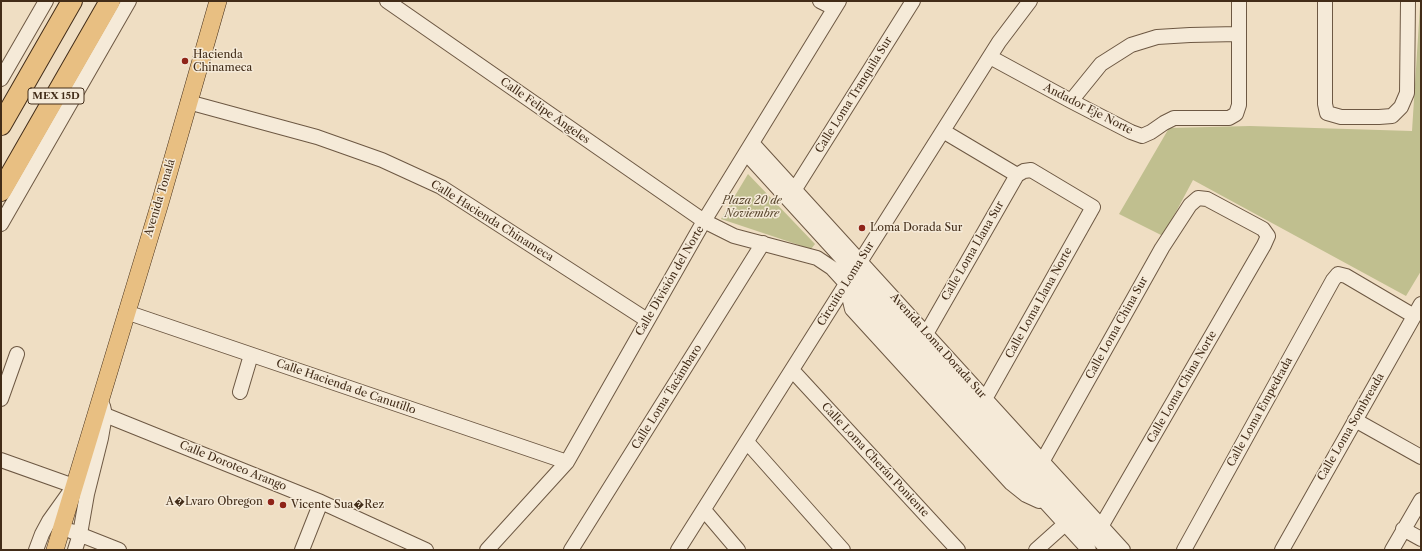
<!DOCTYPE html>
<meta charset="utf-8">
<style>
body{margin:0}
#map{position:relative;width:1422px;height:551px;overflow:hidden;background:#efdec3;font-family:"Libre Caslon Text",serif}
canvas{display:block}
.frame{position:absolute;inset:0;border:2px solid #422c18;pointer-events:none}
</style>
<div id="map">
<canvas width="1422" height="551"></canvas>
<div class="frame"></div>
</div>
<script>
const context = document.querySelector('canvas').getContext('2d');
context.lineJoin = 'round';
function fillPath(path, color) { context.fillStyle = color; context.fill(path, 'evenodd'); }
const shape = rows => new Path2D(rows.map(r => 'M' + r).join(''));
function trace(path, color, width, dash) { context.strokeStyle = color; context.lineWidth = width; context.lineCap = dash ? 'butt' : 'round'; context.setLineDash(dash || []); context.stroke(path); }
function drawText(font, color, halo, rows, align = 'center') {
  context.font = font + ' "Libre Caslon Text",serif'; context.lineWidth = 3; context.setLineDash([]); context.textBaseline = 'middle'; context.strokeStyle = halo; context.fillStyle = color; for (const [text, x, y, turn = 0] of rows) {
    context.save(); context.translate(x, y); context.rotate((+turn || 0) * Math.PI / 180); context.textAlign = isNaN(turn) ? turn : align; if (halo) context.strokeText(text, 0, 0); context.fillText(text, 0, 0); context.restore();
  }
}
fillPath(shape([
 [1420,6,1421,6,1421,271,1406,296,1193,180,1163,236,1119,214,1169,128,1250,126,1412,131],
 [748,174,815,244,811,249,721,219]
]), '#c0bf8f');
const minor = shape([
 [387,1,704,221,734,236,817,258,832,268,1089,550],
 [820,1,834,8],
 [1325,1,1325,104,1327,113,1341,117,1379,117,1392,116,1401,107,1407,93,1408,1],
 [990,57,1071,101,1131,132,1142,136,1151,132,1164,123,1174,118,1229,118,1236,114,1239,105,1239,1],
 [1,79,46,1],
 [1071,101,1101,64,1131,45,1157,37,1190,35,1238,34],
 [188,102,317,137,382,160,441,187,647,320],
 [943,131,1017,175],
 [752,143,1123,550],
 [746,153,1108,550],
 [795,189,913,1],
 [1,224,129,1],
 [846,284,852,309,1011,483,1026,495,1039,501],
 [126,312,567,462],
 [926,334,1017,175,1024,171,1031,170,1093,207,985,399],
 [792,370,958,550],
 [240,392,251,355],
 [1,399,17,354],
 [105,415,321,502,426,550],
 [1355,420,1421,457],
 [747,442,843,550],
 [1,460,74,486,49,521,42,534,36,550],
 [1042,462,1162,248,1190,205,1198,198,1207,199,1263,229,1268,236,1264,245,1095,537],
 [704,510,738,550],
 [1403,529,1421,539],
 [71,531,119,550],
 [75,550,80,534,87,494,101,438,105,415,103,406],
 [302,550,321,502],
 [487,550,567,462,704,221,839,1],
 [571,550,763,243],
 [678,550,999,42,1030,1],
 [1036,550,1065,524],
 [1184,550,1333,280,1338,274,1346,276,1414,316],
 [1282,550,1421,304],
 [1392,550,1421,500]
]);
const major = shape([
 [55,550,160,203,218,1]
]);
const highway = shape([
 [1,125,72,1],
 [1,191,110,1]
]);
trace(minor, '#6d5843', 16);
trace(major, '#422c18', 18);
trace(highway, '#422c18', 22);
trace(minor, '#f5ead8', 14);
trace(major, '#e8bf82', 17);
trace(highway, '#e8bf82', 20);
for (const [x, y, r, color] of [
 [185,61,4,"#8f2418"],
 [862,228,4,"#8f2418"],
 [271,502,4,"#8f2418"],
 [283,505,4,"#8f2418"]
]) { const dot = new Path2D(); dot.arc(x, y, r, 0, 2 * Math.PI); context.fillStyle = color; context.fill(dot); trace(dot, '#f5ead8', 1.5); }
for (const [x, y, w] of [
 [56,96,56]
]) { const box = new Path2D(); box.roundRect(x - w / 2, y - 8, w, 16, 3); context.fillStyle = '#f5ead8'; context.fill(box); trace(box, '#422c18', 1); }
drawText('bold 10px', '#422c18', null, [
 ["MEX 15D",56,96]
]);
drawText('11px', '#422c18', '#f5ead8', [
 ["Hacienda",193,55],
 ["Chinameca",193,68],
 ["Loma Dorada Sur",870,228],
 ["A�Lvaro Obregon",263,502,"right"],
 ["Vicente Sua�Rez",291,505]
], 'left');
drawText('11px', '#422c18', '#f5ead8', [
 ["Calle Loma Tranquila Sur",854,95,-58],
 ["Andador Eje Norte",1088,109,27],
 ["Calle Felipe Ángeles",545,111,35],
 ["Avenida Tonalá",160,198,-73],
 ["Calle Hacienda Chinameca",492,221,32],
 ["Calle Loma Llana Sur",973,251,-60],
 ["Calle División del Norte",670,281,-60],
 ["Circuito Loma Sur",846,284,-58],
 ["Calle Loma Llana Norte",1039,303,-61],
 ["Calle Loma China Sur",1117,328,-61],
 ["Avenida Loma Dorada Sur",938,346,48],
 ["Calle Hacienda de Canutillo",346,387,19],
 ["Calle Loma China Norte",1182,387,-60],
 ["Calle Loma Tacámbaro",667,397,-58],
 ["Calle Loma Empedrada",1260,412,-61],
 ["Calle Loma Sombreada",1351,427,-60],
 ["Calle Loma Cherán Poniente",875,460,47],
 ["Calle Doroteo Arango",233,466,22]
]);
drawText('italic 11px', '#5b4930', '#f5ead8', [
 ["Plaza 20 de",752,201],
 ["Noviembre",752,214]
]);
</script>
